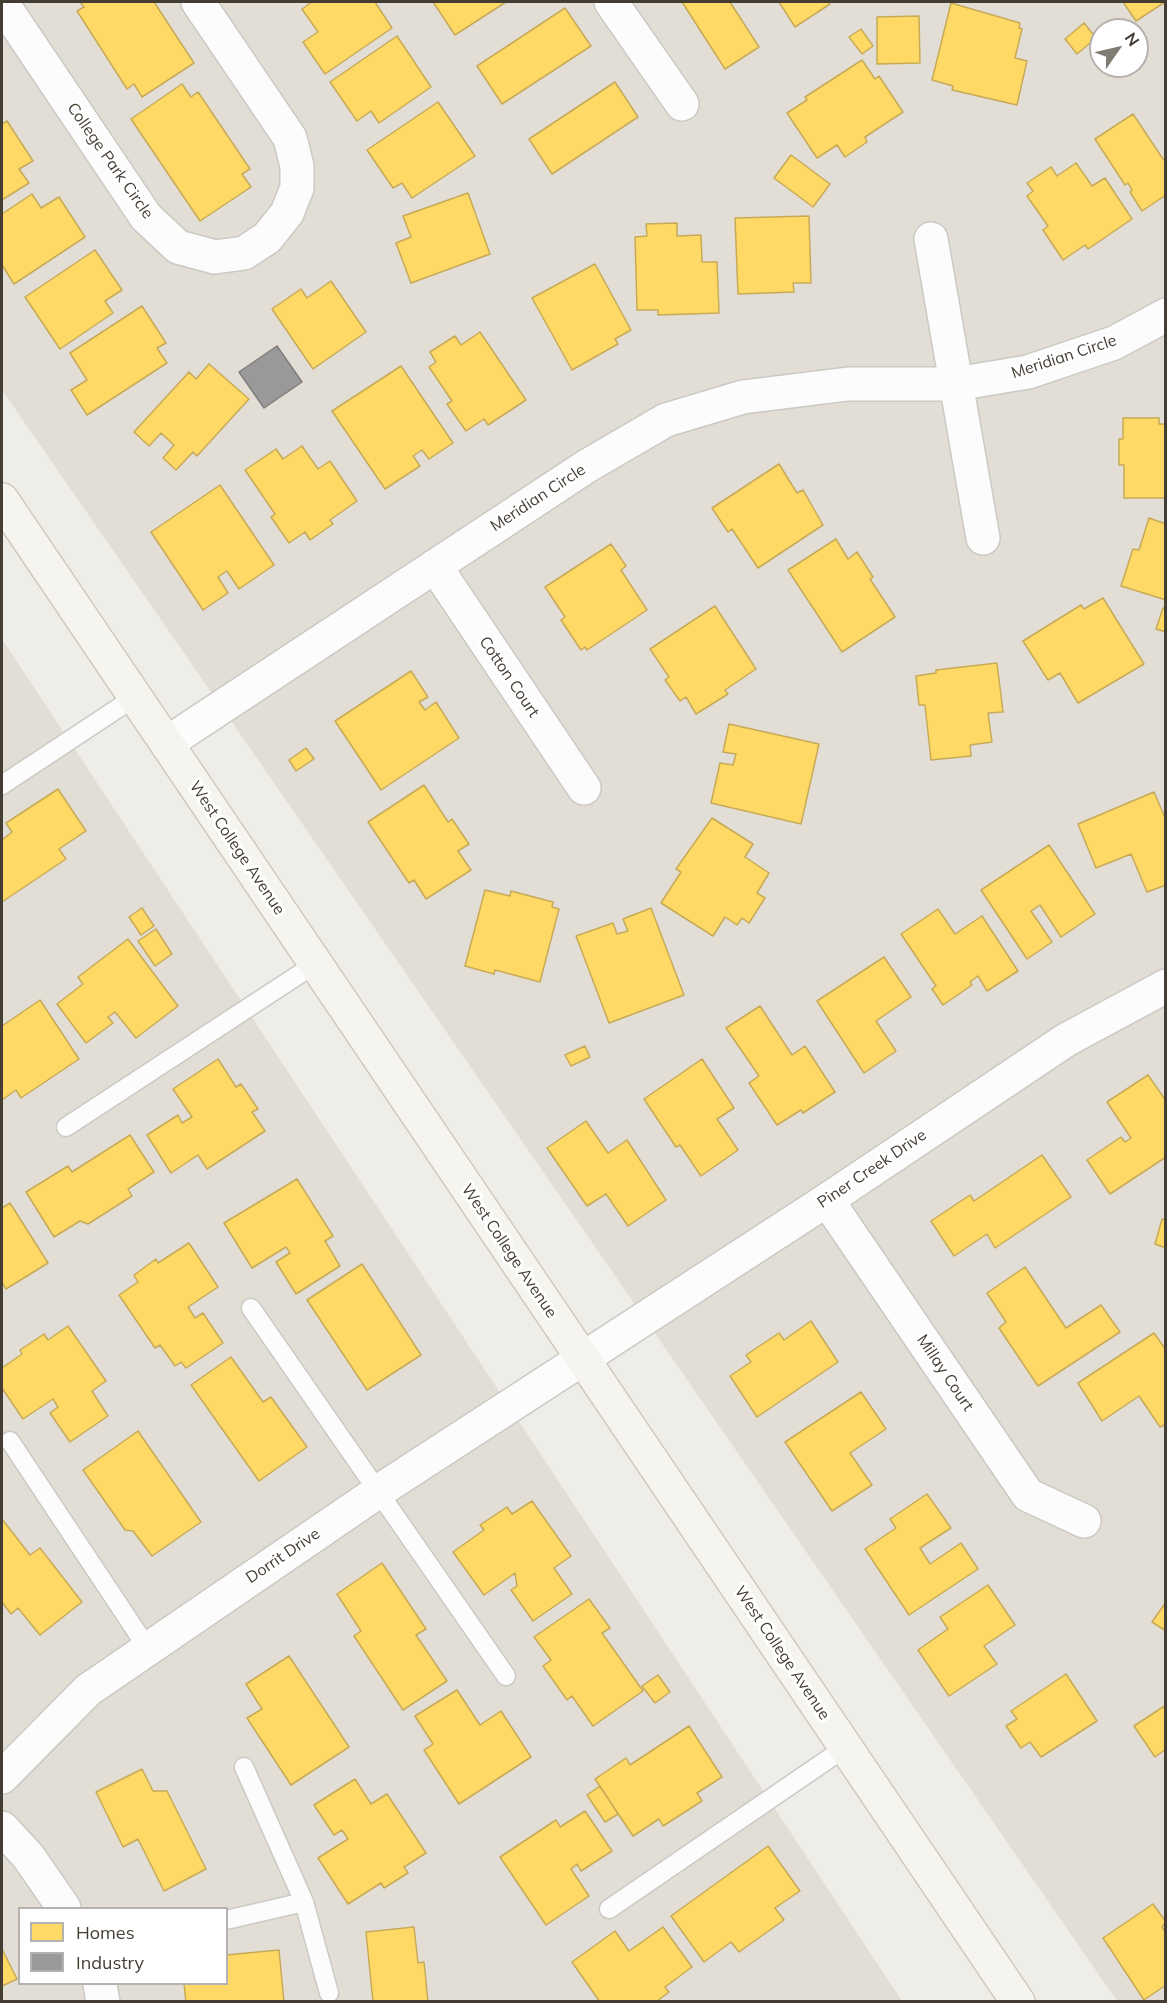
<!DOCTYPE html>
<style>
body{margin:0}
#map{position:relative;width:1167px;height:2003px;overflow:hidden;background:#eeede8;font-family:Mulish,sans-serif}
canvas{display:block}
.frame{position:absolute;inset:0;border:3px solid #443d34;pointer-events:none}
.legend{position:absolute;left:18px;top:1907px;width:210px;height:78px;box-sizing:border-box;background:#fff;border:2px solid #b4b1ae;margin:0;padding:8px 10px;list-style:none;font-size:18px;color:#443d34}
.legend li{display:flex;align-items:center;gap:12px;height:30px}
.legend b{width:30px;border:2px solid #b4b1ae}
.north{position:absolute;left:1089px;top:18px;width:60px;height:60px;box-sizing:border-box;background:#fff;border:2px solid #b4b1ae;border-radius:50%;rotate:56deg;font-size:16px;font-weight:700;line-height:24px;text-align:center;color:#443d34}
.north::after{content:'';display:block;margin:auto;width:21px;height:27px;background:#807b73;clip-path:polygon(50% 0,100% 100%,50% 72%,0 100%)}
</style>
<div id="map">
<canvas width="1167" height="2003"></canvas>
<div class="frame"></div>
<ul class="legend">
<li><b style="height:16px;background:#ffd966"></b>Homes</li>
<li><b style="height:16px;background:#999"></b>Industry</li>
</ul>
<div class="north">N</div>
</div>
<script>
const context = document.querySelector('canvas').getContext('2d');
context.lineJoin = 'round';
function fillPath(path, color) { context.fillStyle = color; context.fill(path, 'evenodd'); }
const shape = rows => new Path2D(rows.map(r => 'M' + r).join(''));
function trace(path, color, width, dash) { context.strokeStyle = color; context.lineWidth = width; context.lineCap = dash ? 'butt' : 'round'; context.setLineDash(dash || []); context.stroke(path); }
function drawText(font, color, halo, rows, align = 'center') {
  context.font = font + ' Mulish,sans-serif'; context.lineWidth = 6; context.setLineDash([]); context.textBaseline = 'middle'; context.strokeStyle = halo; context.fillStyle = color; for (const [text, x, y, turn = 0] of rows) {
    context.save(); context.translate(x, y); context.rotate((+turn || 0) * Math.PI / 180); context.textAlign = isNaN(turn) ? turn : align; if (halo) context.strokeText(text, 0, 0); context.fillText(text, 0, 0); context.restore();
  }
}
fillPath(shape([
 [2,2,1165,2,1165,2001,1117,2001,2,390],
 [1101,30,1137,30,1137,66,1101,66],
 [2,639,902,2001,2,2001],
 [20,1908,226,1908,226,1984,20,1984]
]), '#e3ded5');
const homes = shape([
 [80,2,154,2,194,63,142,97,134,84,127,89,77,11,84,7,80,2],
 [312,2,375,2,392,28,325,74,303,42,318,32,302,9,312,2],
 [433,2,506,2,455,35,433,2],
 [682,2,730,2,759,47,725,69,682,2],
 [779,2,828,2,830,4,795,27,779,2],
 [1123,2,1165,2,1136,21,1123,2],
 [951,3,1020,23,1019,28,1022,29,1015,58,1027,61,1017,105,952,90,953,86,932,80,951,3],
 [565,8,591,46,502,104,477,66,565,8],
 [919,16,920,63,877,64,877,17,919,16],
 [1084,23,1096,38,1077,54,1065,39,1084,23],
 [861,29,873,46,862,54,849,37,861,29],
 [397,36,431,87,379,123,371,111,357,121,330,82,397,36],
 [862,60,875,79,879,76,903,112,865,137,867,142,845,157,837,145,817,158,787,113,807,100,805,97,862,60],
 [615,82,638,117,552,174,529,139,615,82],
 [182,84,191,97,198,92,250,169,242,174,251,187,200,221,131,119,182,84],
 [438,102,475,156,412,198,402,183,393,188,367,150,438,102],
 [1133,114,1163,159,1166,158,1166,195,1142,211,1130,192,1132,190,1128,183,1125,185,1095,139,1133,114],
 [7,121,33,161,19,169,29,183,2,200,2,124,7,121],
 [791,155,830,184,813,207,774,178,791,155],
 [1076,163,1092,186,1105,178,1132,219,1088,249,1085,245,1063,260,1043,230,1048,226,1027,196,1033,191,1027,183,1051,167,1057,176,1076,163],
 [468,193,490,254,411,283,396,243,411,237,403,216,468,193],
 [32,194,41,208,59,197,85,237,14,284,2,265,2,214,32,194],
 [809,216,811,283,793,283,794,292,738,294,735,218,809,216],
 [677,223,677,236,701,235,702,262,717,262,719,313,658,315,658,310,637,310,635,237,647,236,646,224,677,223],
 [95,250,122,290,105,301,113,313,60,349,25,297,95,250],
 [595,264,631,330,615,339,618,344,572,370,532,298,595,264],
 [331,281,366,332,313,369,272,309,301,289,307,298,331,281],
 [142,306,166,343,157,348,167,363,87,415,71,390,87,380,70,353,142,306],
 [480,332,526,400,488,425,484,419,466,431,447,404,452,401,429,367,436,362,430,352,455,336,461,345,480,332],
 [209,364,249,399,197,456,193,452,176,470,163,458,174,445,161,433,149,446,134,432,189,372,196,379,209,364],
 [401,366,453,443,429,459,422,450,413,456,420,466,385,489,332,411,401,366],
 [1123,418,1159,418,1159,424,1166,424,1166,498,1124,498,1124,465,1119,465,1119,439,1123,439,1123,418],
 [302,446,318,469,330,461,357,501,330,520,333,524,310,540,305,532,289,543,271,517,275,514,245,470,276,449,283,459,302,446],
 [779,464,797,493,803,490,823,525,758,568,732,529,728,532,712,508,779,464],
 [220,485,274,565,239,589,227,571,218,577,228,593,203,610,151,532,220,485],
 [1149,518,1166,524,1166,600,1121,586,1133,549,1139,550,1149,518],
 [836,539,848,559,857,552,873,577,870,579,895,617,842,652,788,570,836,539],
 [611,544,626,566,621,570,647,610,587,650,585,647,581,650,561,620,565,617,545,587,611,544],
 [1103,598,1144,664,1078,703,1060,673,1048,680,1023,641,1081,605,1084,609,1103,598],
 [715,606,756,669,725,690,728,694,696,714,686,697,680,701,665,680,669,677,650,649,715,606],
 [1163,608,1166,609,1166,632,1156,629,1163,608],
 [997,663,1003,712,988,713,992,742,970,745,971,756,931,760,925,705,919,705,916,676,936,673,936,670,997,663],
 [411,671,428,697,419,702,425,710,436,702,459,738,381,790,335,721,411,671],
 [729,724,819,744,801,824,711,803,720,763,733,765,736,754,723,752,729,724],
 [306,748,314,759,296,771,289,760,306,748],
 [424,785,448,822,452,819,469,844,458,851,471,870,426,899,414,880,409,883,368,822,424,785],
 [58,789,86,831,59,849,66,859,2,902,2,840,12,832,6,823,58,789],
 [1154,792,1166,820,1166,885,1147,892,1131,854,1096,868,1078,824,1154,792],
 [712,818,753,844,745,857,769,873,757,893,765,898,749,923,742,918,737,925,725,917,713,936,661,903,681,872,676,869,712,818],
 [1049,845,1095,914,1061,937,1040,905,1031,911,1052,942,1027,959,981,890,1049,845],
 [485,890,510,896,511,891,553,902,552,907,559,909,540,982,495,970,494,974,465,966,485,890],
 [142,908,154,926,141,935,129,917,142,908],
 [651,908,684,995,609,1023,576,936,613,923,617,934,628,931,623,919,651,908],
 [938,909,955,934,982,916,1018,971,987,991,978,976,970,982,972,985,943,1005,932,989,936,986,901,934,938,909],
 [156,929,172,954,155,966,138,941,156,929],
 [128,939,178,1006,136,1038,115,1012,108,1017,113,1023,86,1043,57,1004,83,984,78,977,128,939],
 [884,957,911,997,876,1021,896,1051,864,1073,817,1001,884,957],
 [40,1000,79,1059,21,1098,16,1090,2,1100,2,1026,40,1000],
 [760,1006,792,1055,805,1046,835,1092,803,1113,801,1110,777,1125,749,1083,759,1076,726,1028,760,1006],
 [585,1046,590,1057,571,1066,565,1055,585,1046],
 [218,1059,236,1087,241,1084,258,1109,252,1112,265,1131,207,1169,198,1155,171,1173,147,1135,178,1115,182,1123,192,1117,173,1089,218,1059],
 [702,1059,734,1108,717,1119,738,1150,701,1176,680,1145,676,1147,644,1099,702,1059],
 [1148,1075,1166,1101,1166,1157,1110,1194,1087,1160,1121,1137,1125,1142,1131,1138,1107,1102,1148,1075],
 [586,1121,608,1153,627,1140,666,1200,628,1226,606,1194,587,1206,547,1148,586,1121],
 [130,1135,154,1172,128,1189,132,1196,88,1224,80,1221,54,1237,26,1192,68,1166,72,1172,130,1135],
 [1042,1155,1071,1197,995,1248,987,1234,954,1256,931,1221,970,1195,974,1201,1042,1155],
 [297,1179,333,1236,325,1241,340,1266,296,1294,276,1262,290,1253,286,1247,252,1268,224,1223,297,1179],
 [10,1203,48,1263,6,1289,2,1282,2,1208,10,1203],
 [1162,1219,1166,1220,1166,1248,1155,1244,1162,1219],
 [189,1243,218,1287,188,1307,195,1318,203,1313,223,1343,186,1368,181,1362,175,1366,160,1345,155,1348,119,1295,138,1282,134,1275,156,1259,158,1263,189,1243],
 [362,1264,421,1355,367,1390,307,1300,362,1264],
 [1025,1267,1066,1328,1101,1305,1120,1332,1038,1386,999,1328,1006,1322,987,1293,1025,1267],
 [811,1321,838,1362,757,1417,730,1376,751,1362,746,1355,779,1333,784,1340,811,1321],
 [68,1326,106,1381,92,1391,108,1416,70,1442,50,1413,58,1407,53,1399,23,1419,2,1388,2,1368,22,1354,20,1350,44,1334,48,1340,68,1326],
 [1154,1333,1166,1350,1166,1424,1160,1427,1139,1396,1102,1421,1078,1383,1154,1333],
 [231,1357,263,1402,271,1397,307,1447,259,1481,191,1385,231,1357],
 [861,1392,886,1429,850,1453,872,1485,832,1511,785,1442,861,1392],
 [138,1431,201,1522,152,1556,133,1531,125,1530,83,1470,138,1431],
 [927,1494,951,1528,920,1548,930,1564,961,1543,978,1569,909,1615,865,1549,896,1528,890,1519,927,1494],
 [532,1501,571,1556,554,1568,572,1594,533,1621,511,1590,517,1586,515,1573,484,1595,453,1552,484,1530,480,1525,507,1507,512,1514,532,1501],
 [2,1519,30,1555,40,1548,82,1602,40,1635,18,1608,11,1614,2,1602,2,1519],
 [382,1563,426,1629,416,1635,447,1681,403,1710,354,1636,361,1631,337,1594,382,1563],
 [988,1585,1015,1625,984,1646,997,1664,949,1696,918,1650,948,1629,940,1617,988,1585],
 [589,1599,610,1628,602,1633,643,1691,593,1726,572,1696,567,1700,543,1666,551,1660,534,1637,589,1599],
 [1166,1602,1166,1631,1152,1622,1166,1602],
 [289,1656,349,1747,291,1785,247,1718,262,1709,246,1684,289,1656],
 [1066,1674,1097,1721,1041,1757,1030,1742,1021,1748,1006,1726,1017,1719,1011,1711,1066,1674],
 [658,1675,670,1692,655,1703,642,1686,658,1675],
 [457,1690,480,1725,501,1711,531,1757,459,1804,424,1750,433,1744,415,1716,457,1690],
 [1166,1705,1166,1749,1155,1757,1134,1726,1166,1705],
 [689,1726,722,1777,697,1793,702,1801,663,1826,659,1819,633,1836,595,1779,626,1758,630,1765,689,1726],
 [142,1769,153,1791,167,1791,206,1869,164,1891,138,1839,123,1847,96,1792,142,1769],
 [355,1779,371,1804,387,1794,426,1853,404,1867,408,1873,384,1888,381,1883,348,1904,318,1858,348,1839,342,1830,334,1835,314,1805,355,1779],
 [600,1786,618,1814,605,1822,587,1795,600,1786],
 [585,1811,612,1851,581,1871,577,1864,571,1869,589,1896,546,1925,500,1857,556,1820,560,1827,585,1811],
 [768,1846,800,1891,775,1908,784,1920,739,1952,731,1942,704,1962,671,1916,768,1846],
 [1153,1904,1166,1922,1162,1927,1166,1933,1166,1985,1144,2000,1103,1938,1153,1904],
 [414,1927,418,1963,424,1962,428,2002,373,2002,366,1932,414,1927],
 [663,1927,692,1967,665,1987,669,1992,656,2002,600,2002,572,1962,615,1931,629,1951,663,1927],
 [2,1949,17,1979,2,1986,2,1949],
 [279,1950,284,2002,186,2002,184,1984,226,1984,226,1955,279,1950]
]);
fillPath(homes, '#ffd966');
trace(homes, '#c7aa57', 1.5);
const industry = shape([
 [277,346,302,382,264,408,239,372,277,346]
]);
fillPath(industry, '#999');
trace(industry, '#807d7b', 1.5);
const lane = shape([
 [2,785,135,697],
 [66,1127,315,964],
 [251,1308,506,1676],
 [10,1441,148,1649],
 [244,1767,304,1902,329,1993],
 [609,1909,846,1747],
 [226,1920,304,1902]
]);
const street = shape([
 [611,2,682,104],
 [2,3,146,217,178,247,215,257,244,253,267,238,287,213,297,188,297,166,290,138,198,2],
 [931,239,983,538],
 [435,566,584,788],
 [167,743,587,466,666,420,743,397,848,384,956,384,1028,372,1114,343,1166,315],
 [827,1200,1028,1495,1084,1521],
 [2,1777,88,1690,379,1491,827,1200,1066,1040,1166,986],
 [2,1828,28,1856,64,1908],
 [100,1984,103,2002]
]);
const secondary = shape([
 [2,500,1018,2002]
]);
trace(lane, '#cbc9c4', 21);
trace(street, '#cbc9c4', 36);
trace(secondary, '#cecabf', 36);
trace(lane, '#fcfcfc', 18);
trace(street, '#fcfcfc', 33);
trace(secondary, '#f6f4ee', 33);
drawText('16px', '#443d34', '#fff', [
 ["College Park Circle",110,161,55],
 ["Meridian Circle",1064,357,-18],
 ["Meridian Circle",538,498,-33],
 ["Cotton Court",509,677,56],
 ["West College Avenue",237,848,56],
 ["Piner Creek Drive",872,1169,-34],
 ["West College Avenue",509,1251,56],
 ["Millay Court",945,1373,56],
 ["Dorrit Drive",283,1556,-34],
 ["West College Avenue",782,1653,56]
]);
</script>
